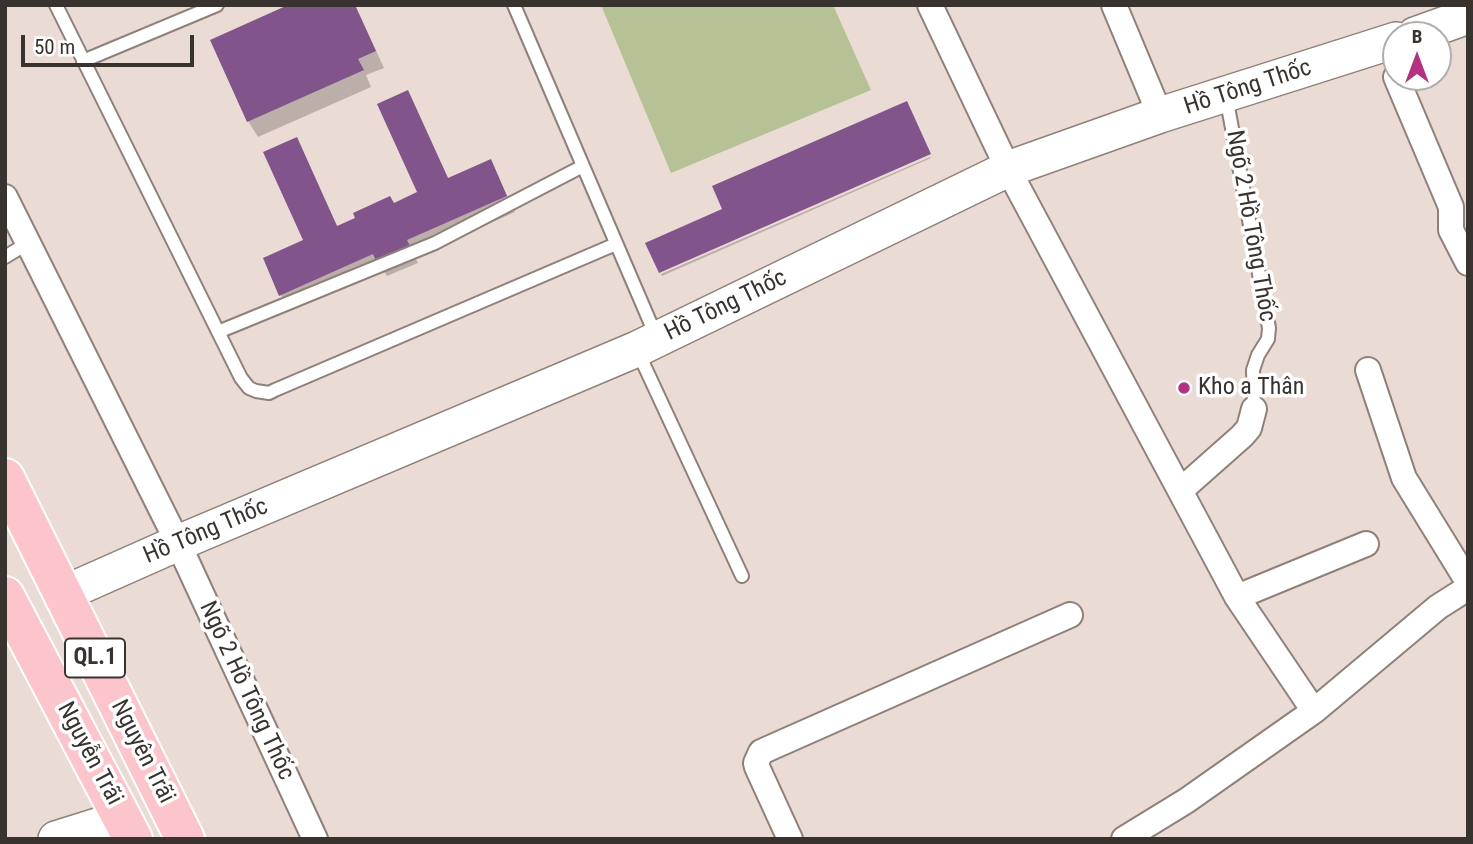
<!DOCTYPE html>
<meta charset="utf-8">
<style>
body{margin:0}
#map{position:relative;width:1473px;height:844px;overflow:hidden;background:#ebdbd5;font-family:"Roboto Condensed",sans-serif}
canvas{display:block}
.frame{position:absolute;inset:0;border:7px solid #393330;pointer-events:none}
.north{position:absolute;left:1382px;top:21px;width:70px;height:70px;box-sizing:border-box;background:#fff;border:2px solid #b0adac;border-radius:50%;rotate:0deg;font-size:19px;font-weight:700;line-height:28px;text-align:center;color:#393330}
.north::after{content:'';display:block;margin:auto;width:24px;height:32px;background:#b2327f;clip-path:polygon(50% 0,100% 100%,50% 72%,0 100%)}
.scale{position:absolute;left:21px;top:35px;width:173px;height:32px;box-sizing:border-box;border:4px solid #393330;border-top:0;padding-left:9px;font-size:21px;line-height:24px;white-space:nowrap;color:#393330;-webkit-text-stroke:5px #fff;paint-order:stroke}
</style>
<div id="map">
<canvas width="1473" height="844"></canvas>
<div class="frame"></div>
<div class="north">B</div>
<div class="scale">50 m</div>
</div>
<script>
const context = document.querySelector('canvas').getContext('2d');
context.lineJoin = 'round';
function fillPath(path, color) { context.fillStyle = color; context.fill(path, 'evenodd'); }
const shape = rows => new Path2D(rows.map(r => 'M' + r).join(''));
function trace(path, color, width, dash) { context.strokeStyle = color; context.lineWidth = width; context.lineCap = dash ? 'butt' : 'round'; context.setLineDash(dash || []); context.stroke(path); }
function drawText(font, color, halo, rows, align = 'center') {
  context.font = font + ' "Roboto Condensed",sans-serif'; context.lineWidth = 7; context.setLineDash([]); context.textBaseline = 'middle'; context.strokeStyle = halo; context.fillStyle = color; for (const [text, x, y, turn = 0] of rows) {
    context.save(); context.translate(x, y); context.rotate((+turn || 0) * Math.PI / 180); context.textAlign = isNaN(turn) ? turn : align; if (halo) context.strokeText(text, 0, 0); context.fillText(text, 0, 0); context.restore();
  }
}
fillPath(shape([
 [601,5,833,5,871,90,671,173]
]), '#b6c195');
fillPath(shape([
 [292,5,355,5,384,68,366,75,371,87,258,137,248,121],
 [407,93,449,180,490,161,515,212,415,257,418,263,387,276,383,270,290,311,281,295,305,241,296,139,338,228,393,205,420,193],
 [930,157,931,158,662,276,661,274]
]), '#0003');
fillPath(shape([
 [288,5,355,5,376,51,358,59,364,70,247,122,210,40],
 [408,90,448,178,491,159,507,196,407,240,410,246,376,261,373,254,279,296,263,258,303,240,263,152,297,137,337,226,355,218,353,213,390,196,394,203,417,192,377,104],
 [907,101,931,154,659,273,645,243,722,209,712,186]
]), '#81548c');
const lane = shape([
 [56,5,241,378,249,388,256,391,269,393,275,390,616,244],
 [514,5,656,336],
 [83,61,217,5],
 [1226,96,1269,328,1268,339,1258,355,1253,370,1254,409],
 [5,257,28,243],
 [218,332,435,243,583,166],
 [637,350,742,576]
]);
const street = shape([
 [930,5,1008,169,1237,597,1314,711],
 [1114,5,1160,115],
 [1396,77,1451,207,1451,230,1468,263],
 [5,197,178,543,315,839],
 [1368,370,1404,478,1468,582],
 [1181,490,1242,436,1249,428,1254,409],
 [1237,597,1366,544],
 [790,839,757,767,756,763,761,752,1070,615],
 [1124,839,1186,801,1314,711,1438,607,1468,588]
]);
const secondary = shape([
 [1415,35,1468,16],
 [63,594,178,543,637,349,1008,169,1160,115,1396,40],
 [56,839,123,818]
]);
const primary = shape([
 [5,478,185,839],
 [5,596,133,839]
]);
trace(lane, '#8e807b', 16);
trace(street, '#8e807b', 28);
trace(secondary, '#8e807b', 38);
trace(primary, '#fff', 42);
trace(lane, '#fff', 12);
trace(street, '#fff', 24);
trace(secondary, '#fff', 35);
trace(primary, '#fbc5cb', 38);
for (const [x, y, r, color] of [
 [1184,388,7,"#b2327f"]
]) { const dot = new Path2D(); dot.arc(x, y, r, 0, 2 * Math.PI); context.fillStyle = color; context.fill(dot); trace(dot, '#fff', 2.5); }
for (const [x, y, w] of [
 [95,658,60]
]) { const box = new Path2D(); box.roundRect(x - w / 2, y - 19.5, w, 39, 5); context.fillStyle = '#fff'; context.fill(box); trace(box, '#393330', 2); }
drawText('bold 23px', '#393330', null, [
 ["QL.1",95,658]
]);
drawText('24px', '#393330', '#fff', [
 ["Hồ Tông Thốc",1248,88,-18],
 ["Ngõ 2 Hồ Tông Thốc",1250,226,80],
 ["Hồ Tông Thốc",726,306,-26],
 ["Hồ Tông Thốc",206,532,-23],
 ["Ngõ 2 Hồ Tông Thốc",246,691,65],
 ["Nguyên Trãi",142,752,63],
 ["Nguyễn Trãi",89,754,62]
]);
drawText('24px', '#393330', '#fff', [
 ["Kho a Thân",1198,388]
], 'left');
</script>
